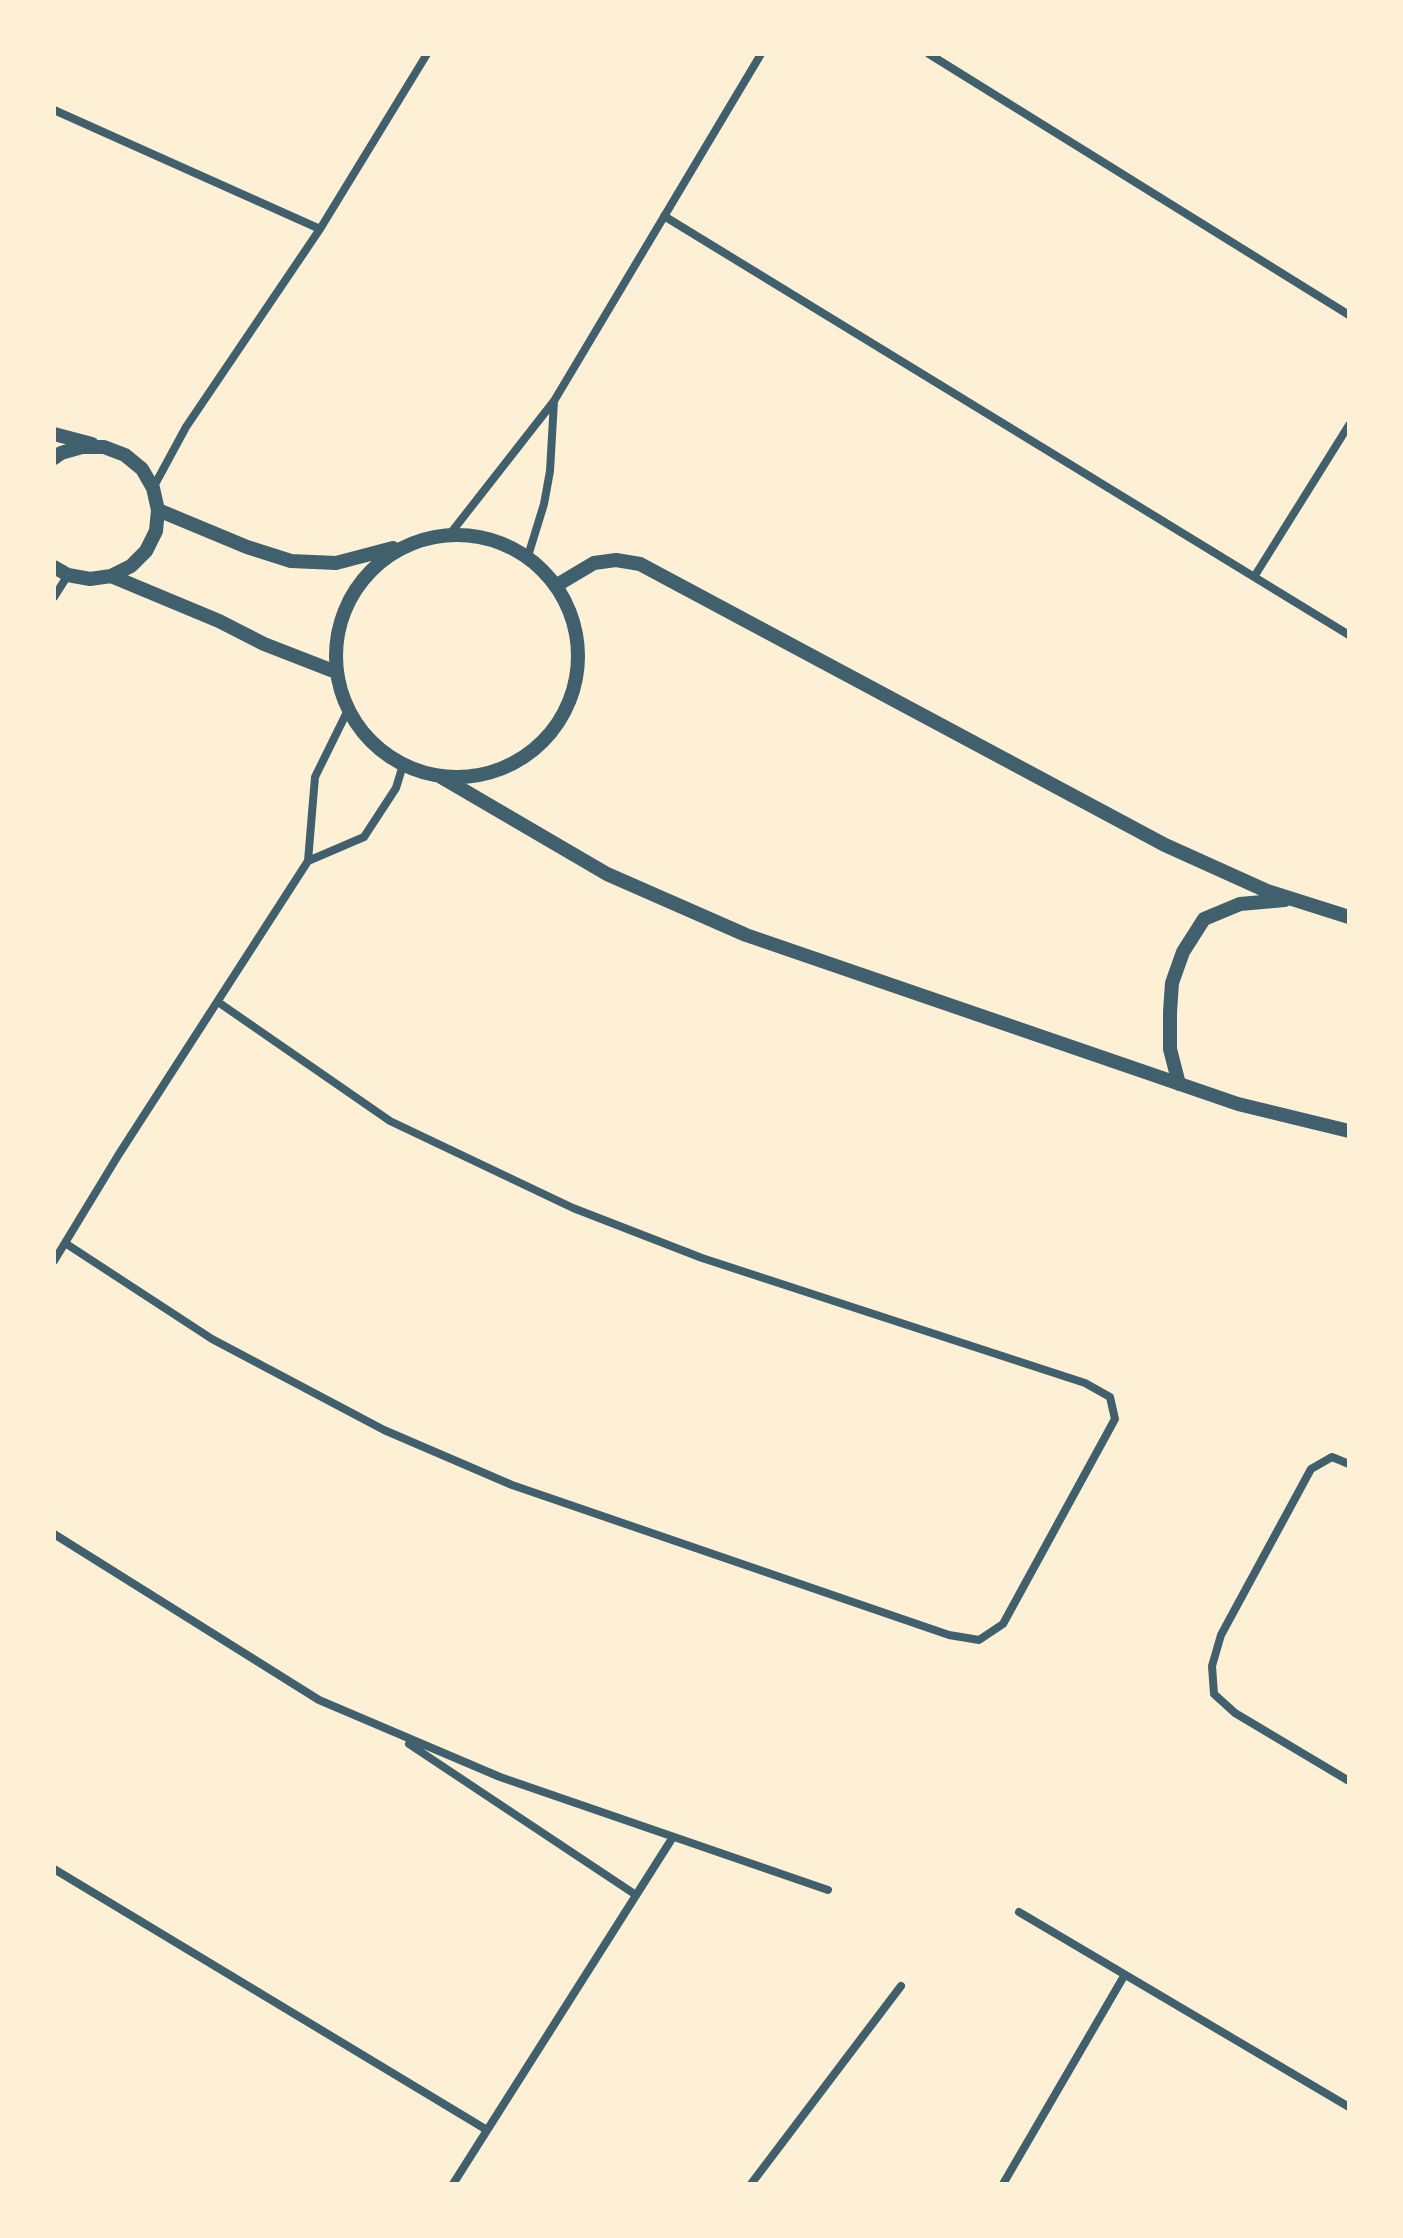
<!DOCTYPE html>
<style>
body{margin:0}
#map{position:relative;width:1403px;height:2238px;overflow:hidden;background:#fdf0d5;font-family:"Crimson Pro",serif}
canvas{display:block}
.frame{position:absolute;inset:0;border:56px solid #fdf0d5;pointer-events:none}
</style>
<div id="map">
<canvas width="1403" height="2238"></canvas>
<div class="frame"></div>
</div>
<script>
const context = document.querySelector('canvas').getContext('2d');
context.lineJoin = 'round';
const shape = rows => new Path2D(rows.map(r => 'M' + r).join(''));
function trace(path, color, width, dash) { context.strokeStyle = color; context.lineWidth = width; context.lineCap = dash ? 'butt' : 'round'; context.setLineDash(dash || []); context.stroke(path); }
trace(shape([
 [929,54,1349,315],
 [54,110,320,229],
 [664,216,1349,635],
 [153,488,186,427,320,229,427,54],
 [450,534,554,401,761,54],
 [528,556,544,504,550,471,554,401],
 [1254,577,1349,425],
 [54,597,68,575],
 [308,861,364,837,396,788,403,765],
 [65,1243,212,1339,384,1430,512,1485,949,1635,979,1640,1003,1624,1115,1419,1110,1397,1085,1383,702,1258,573,1208,390,1121,218,1002],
 [54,1261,119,1154,308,861,315,777,348,710],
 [1349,1464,1332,1457,1311,1469,1221,1635,1212,1666,1214,1694,1235,1713,1349,1781],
 [54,1534,319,1700,500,1777,828,1890],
 [409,1744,636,1895],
 [54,1869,487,2130],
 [1019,1912,1349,2107],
 [453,2184,673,1837],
 [751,2184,901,1986],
 [1003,2184,1124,1976]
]), '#3f606c', 8);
trace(shape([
 [54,434,92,444],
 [54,458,61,453,82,447,104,447,125,455,142,469,153,488,158,510,156,531,146,551,131,566,111,576,90,579,68,575,54,567],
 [158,510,247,547,291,561,336,563,393,548],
 '336 656a121 121 0 1 1 242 0a121 121 0 1 1-242 0Z',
 [111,576,219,621,264,644,336,672],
 [557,585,594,563,616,560,640,564,1165,845,1267,891,1349,917],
 [441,777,607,874,746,935,1238,1104,1349,1131],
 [1179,1084,1170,1049,1170,1012,1172,983,1183,952,1204,919,1240,904,1285,900]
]), '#3f606c', 14);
</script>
